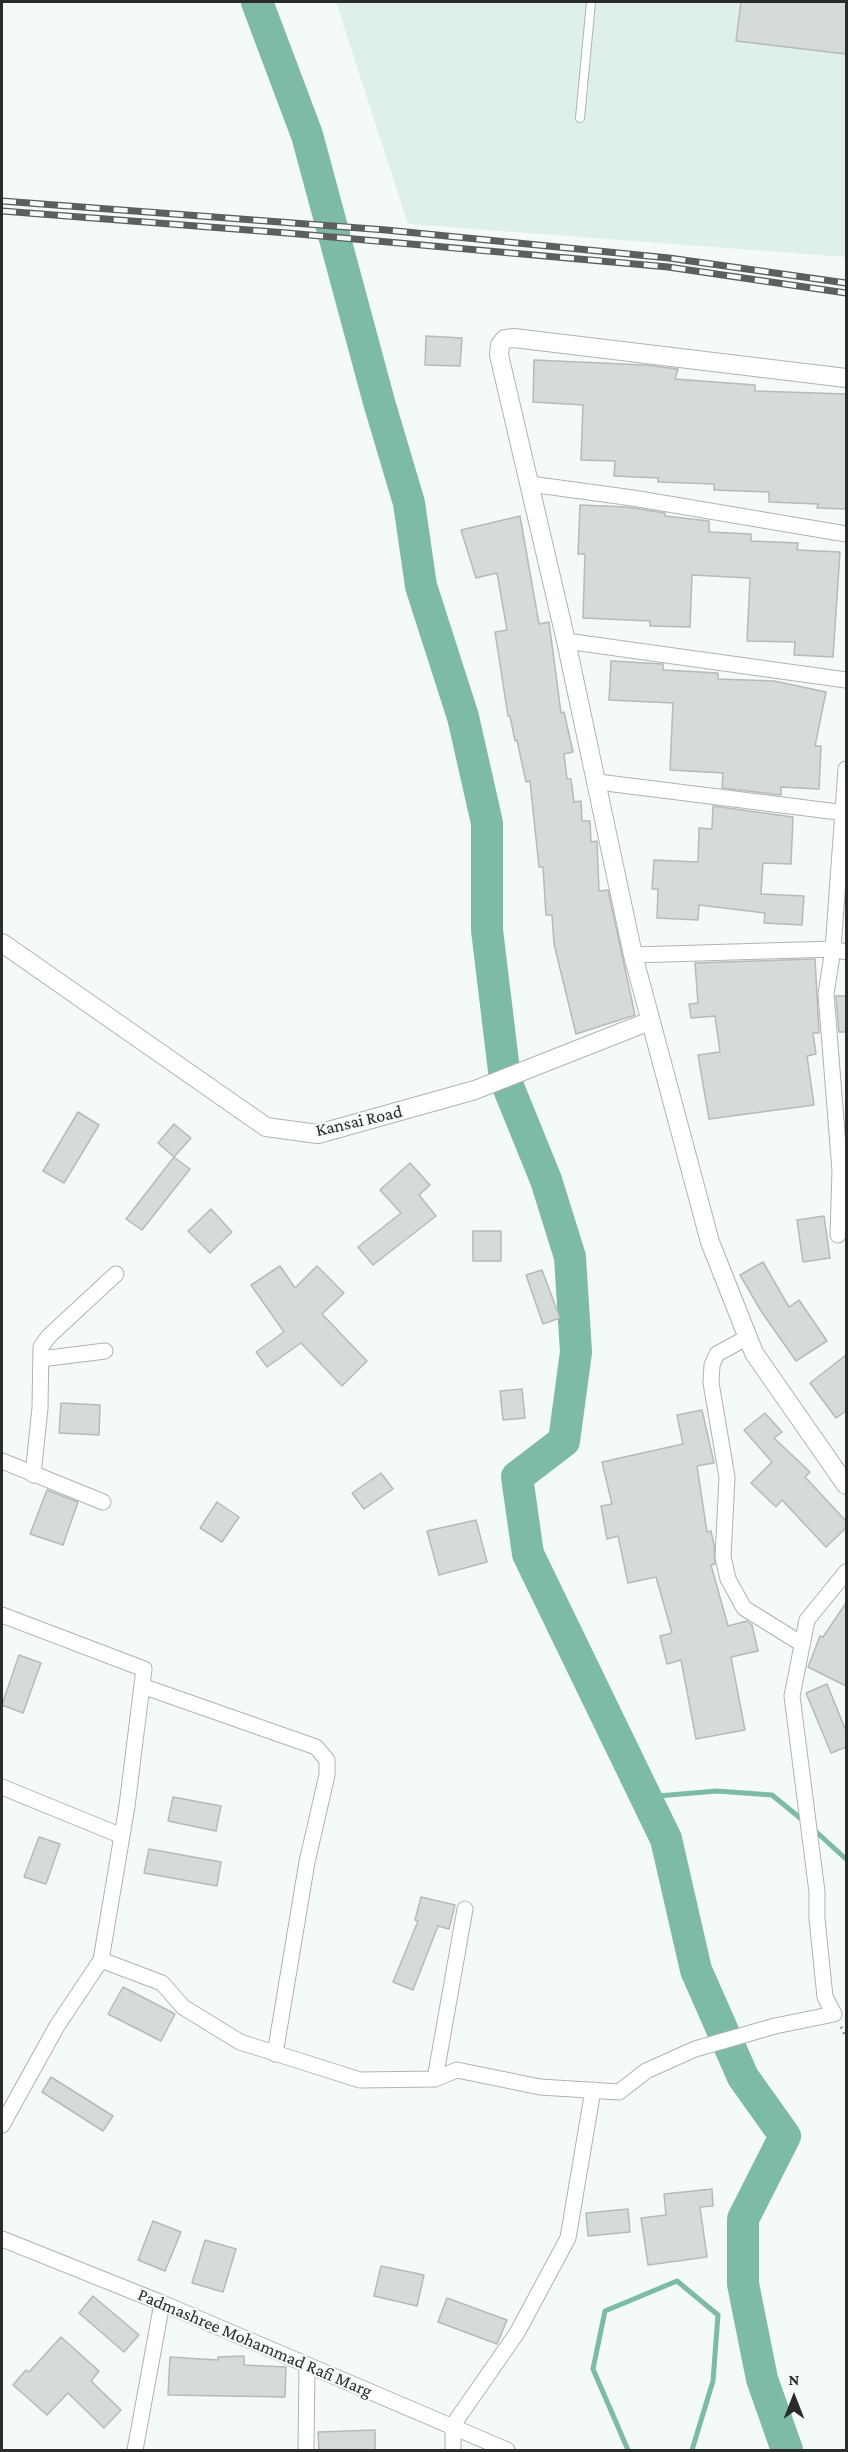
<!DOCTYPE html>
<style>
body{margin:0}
#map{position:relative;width:848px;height:2452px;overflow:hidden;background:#f3faf7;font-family:"Crimson Pro",serif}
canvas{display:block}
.frame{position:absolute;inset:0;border:3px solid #2a2c2b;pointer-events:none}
.north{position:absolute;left:764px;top:2368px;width:60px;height:60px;-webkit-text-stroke:4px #f3faf7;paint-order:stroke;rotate:0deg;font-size:16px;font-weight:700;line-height:24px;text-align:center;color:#2a2c2b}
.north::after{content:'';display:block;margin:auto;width:21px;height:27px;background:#2a2c2b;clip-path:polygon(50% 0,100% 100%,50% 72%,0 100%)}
</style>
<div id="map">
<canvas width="848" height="2452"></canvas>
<div class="frame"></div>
<div class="north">N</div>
</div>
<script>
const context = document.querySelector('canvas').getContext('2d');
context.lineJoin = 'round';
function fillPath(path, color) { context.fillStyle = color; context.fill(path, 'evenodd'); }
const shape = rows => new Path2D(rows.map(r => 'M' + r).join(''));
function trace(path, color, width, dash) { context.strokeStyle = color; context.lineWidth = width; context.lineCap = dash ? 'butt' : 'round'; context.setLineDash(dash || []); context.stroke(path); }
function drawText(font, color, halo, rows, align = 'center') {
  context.font = font + ' "Crimson Pro",serif'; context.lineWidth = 4.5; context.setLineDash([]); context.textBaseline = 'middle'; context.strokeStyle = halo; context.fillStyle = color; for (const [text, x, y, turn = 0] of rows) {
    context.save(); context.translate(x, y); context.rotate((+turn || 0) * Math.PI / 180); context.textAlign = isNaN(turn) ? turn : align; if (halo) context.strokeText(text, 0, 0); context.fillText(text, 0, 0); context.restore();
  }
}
fillPath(shape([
 [336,2,846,2,846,257,408,224]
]), '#dfefe9');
trace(shape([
 [646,1797,717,1791,772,1795,805,1822],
 [812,1828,846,1859],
 [628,2450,593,2369,605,2311,677,2281,718,2315,713,2381,692,2450]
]), '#7ebba6', 5);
trace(shape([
 [257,2,307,135,379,402,409,503,421,586,463,717,487,823,487,930,505,1079,546,1180,570,1257,576,1352,564,1441,517,1477,528,1554,666,1839,696,1970,743,2077,785,2136,743,2219,743,2284,762,2379,787,2450]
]), '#7ebba6', 32);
const building = shape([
 [741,2,846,2,846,54,736,41,741,2],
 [426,336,462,338,460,366,425,365,426,336],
 [534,360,645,365,678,369,675,379,755,385,755,391,846,394,846,509,817,508,818,504,769,502,769,492,714,490,714,484,658,482,658,478,614,476,615,461,581,460,583,405,533,402,534,360],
 [580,505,627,507,665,513,665,516,709,521,709,532,751,534,751,541,798,543,797,550,840,552,833,657,794,655,795,642,747,641,750,578,692,575,690,627,650,626,650,621,583,618,585,554,578,554,580,505],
 [520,516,539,624,549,622,561,713,564,712,573,752,564,754,567,779,571,779,574,802,581,801,582,821,590,821,591,842,597,841,599,891,608,890,635,1015,576,1034,554,944,552,915,546,915,543,867,539,867,530,781,526,782,517,740,515,741,510,716,508,716,495,632,507,630,497,573,476,578,461,530,520,516],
 [611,661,663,664,663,670,718,673,718,679,774,681,826,692,815,746,821,746,819,789,781,787,781,795,722,788,723,773,670,770,673,703,609,700,611,661],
 [713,806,793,817,791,864,763,863,761,894,804,896,802,925,764,923,765,913,699,905,698,920,657,918,658,889,652,889,654,860,698,862,699,828,712,829,713,806],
 [815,959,819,1033,813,1033,816,1054,807,1056,814,1105,709,1119,698,1055,720,1052,715,1016,691,1018,689,1004,698,1003,695,963,815,959],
 [836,996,846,996,846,1032,839,1032,836,996],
 [78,1112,99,1125,64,1183,43,1171,78,1112],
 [174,1124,191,1138,174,1157,158,1143,174,1124],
 [174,1157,190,1169,142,1230,126,1219,174,1157],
 [410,1163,430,1185,419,1195,436,1216,373,1265,358,1247,401,1213,380,1190,410,1163],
 [211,1209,232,1232,210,1253,188,1231,211,1209],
 [824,1216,830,1258,803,1262,797,1220,824,1216],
 [473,1231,501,1231,501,1261,473,1261,473,1231],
 [763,1262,789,1307,799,1300,827,1341,796,1361,761,1311,740,1275,763,1262],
 [280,1266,295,1288,317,1266,344,1293,322,1314,367,1361,342,1386,301,1343,267,1367,256,1352,284,1332,251,1285,280,1266],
 [542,1270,560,1318,543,1324,526,1275,542,1270],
 [846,1355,846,1411,836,1418,810,1383,846,1355],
 [522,1389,525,1418,503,1420,500,1391,522,1389],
 [61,1403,100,1405,99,1435,59,1433,61,1403],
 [702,1410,714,1463,697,1466,707,1532,711,1531,714,1545,715,1564,711,1565,728,1626,747,1621,752,1625,758,1651,731,1657,745,1730,696,1739,681,1660,667,1664,660,1636,672,1633,656,1577,628,1583,618,1536,607,1539,601,1506,612,1504,602,1462,683,1444,677,1415,702,1410],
 [765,1413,782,1432,774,1438,810,1472,805,1477,846,1521,846,1528,826,1547,782,1500,776,1507,751,1483,772,1462,744,1430,765,1413],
 [381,1473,393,1489,364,1509,352,1493,381,1473],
 [47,1490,78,1502,63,1545,30,1534,47,1490],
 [217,1502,239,1517,222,1542,200,1528,217,1502],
 [476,1520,487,1562,439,1575,427,1531,476,1520],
 [846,1603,846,1686,808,1667,820,1636,823,1637,846,1603],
 [19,1655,41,1663,23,1713,2,1705,19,1655],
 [827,1684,846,1731,846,1747,831,1753,806,1693,827,1684],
 [173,1797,221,1806,216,1831,168,1821,173,1797],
 [39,1837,60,1844,46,1884,24,1877,39,1837],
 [149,1849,221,1862,217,1886,144,1873,149,1849],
 [421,1897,455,1905,449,1929,438,1926,413,1990,393,1982,418,1921,415,1920,421,1897],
 [123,1987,175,2014,161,2041,108,2014,123,1987],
 [51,2077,113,2116,103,2131,42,2092,51,2077],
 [712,2189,713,2206,700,2207,707,2257,648,2265,641,2218,666,2215,664,2194,712,2189],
 [628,2209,630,2232,588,2236,586,2213,628,2209],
 [153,2221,181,2232,165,2271,138,2260,153,2221],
 [205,2240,236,2249,223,2292,192,2283,205,2240],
 [381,2266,424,2275,417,2306,374,2296,381,2266],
 [93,2296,139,2335,124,2352,79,2313,93,2296],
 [447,2298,507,2320,497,2344,438,2322,447,2298],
 [61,2337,99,2371,91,2381,121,2410,104,2428,68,2393,47,2415,13,2385,26,2370,29,2372,61,2337],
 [244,2356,244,2365,286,2367,285,2397,168,2395,170,2357,218,2360,218,2357,244,2356],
 [375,2430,375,2451,319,2451,318,2432,375,2430]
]);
fillPath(building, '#d4dbd8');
trace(building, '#b4bbb8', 1.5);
const service = shape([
 [580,118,591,2]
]);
const minor = shape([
 [530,484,633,498,846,534],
 [566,641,846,680],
 [598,782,846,813],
 [633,955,833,949,846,952],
 [838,1235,840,1171,826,994,833,949,846,769],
 [748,1337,717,1354,712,1365,711,1383,727,1477,723,1557,728,1579,744,1608,802,1644],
 [41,1359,105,1351],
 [2,1461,103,1502],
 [33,1475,40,1408,41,1347,49,1336,116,1274],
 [2,1615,144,1669,127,1806,101,1960,57,2026,2,2125],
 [142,1686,316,1747,327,1760,327,1775,307,1862,275,2054],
 [2,1787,122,1836],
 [101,1960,162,1983,183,2007,240,2042,360,2080,435,2079,457,2070,540,2087,619,2092,646,2071,695,2049,775,2026,834,2014,825,1997,817,1919,817,1892,792,1696,807,1620,846,1572],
 [435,2079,465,1909],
 [2,2239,162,2303,507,2450],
 [135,2450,162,2303],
 [306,2450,307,2366],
 [453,2450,453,2425,517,2333,568,2238,593,2090]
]);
const tertiary = shape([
 [846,378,514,338,505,339,500,345,499,355,566,641,633,955,710,1242,754,1353,846,1485],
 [2,943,266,1127,318,1134,475,1090,650,1021]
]);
trace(service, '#aeb4b2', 10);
trace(minor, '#aeb4b2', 17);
trace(tertiary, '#aeb4b2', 20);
trace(shape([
 [841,2027,846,2037]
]), '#868b89', 3, [1.5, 4.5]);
trace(service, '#fff', 8);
trace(minor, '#fff', 15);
trace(tertiary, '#fff', 18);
const rail = shape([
 [2,201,386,230,669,258,846,283],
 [2,211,287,233,668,267,846,293]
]);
trace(rail, '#5c5f5d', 7);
trace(rail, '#f3faf7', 4.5, [14]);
drawText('18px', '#2a2c2b', '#f3faf7', [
 ["Kansai Road",359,1121,-13],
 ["Padmashree Mohammad Rafi Marg",255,2343,23]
]);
</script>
